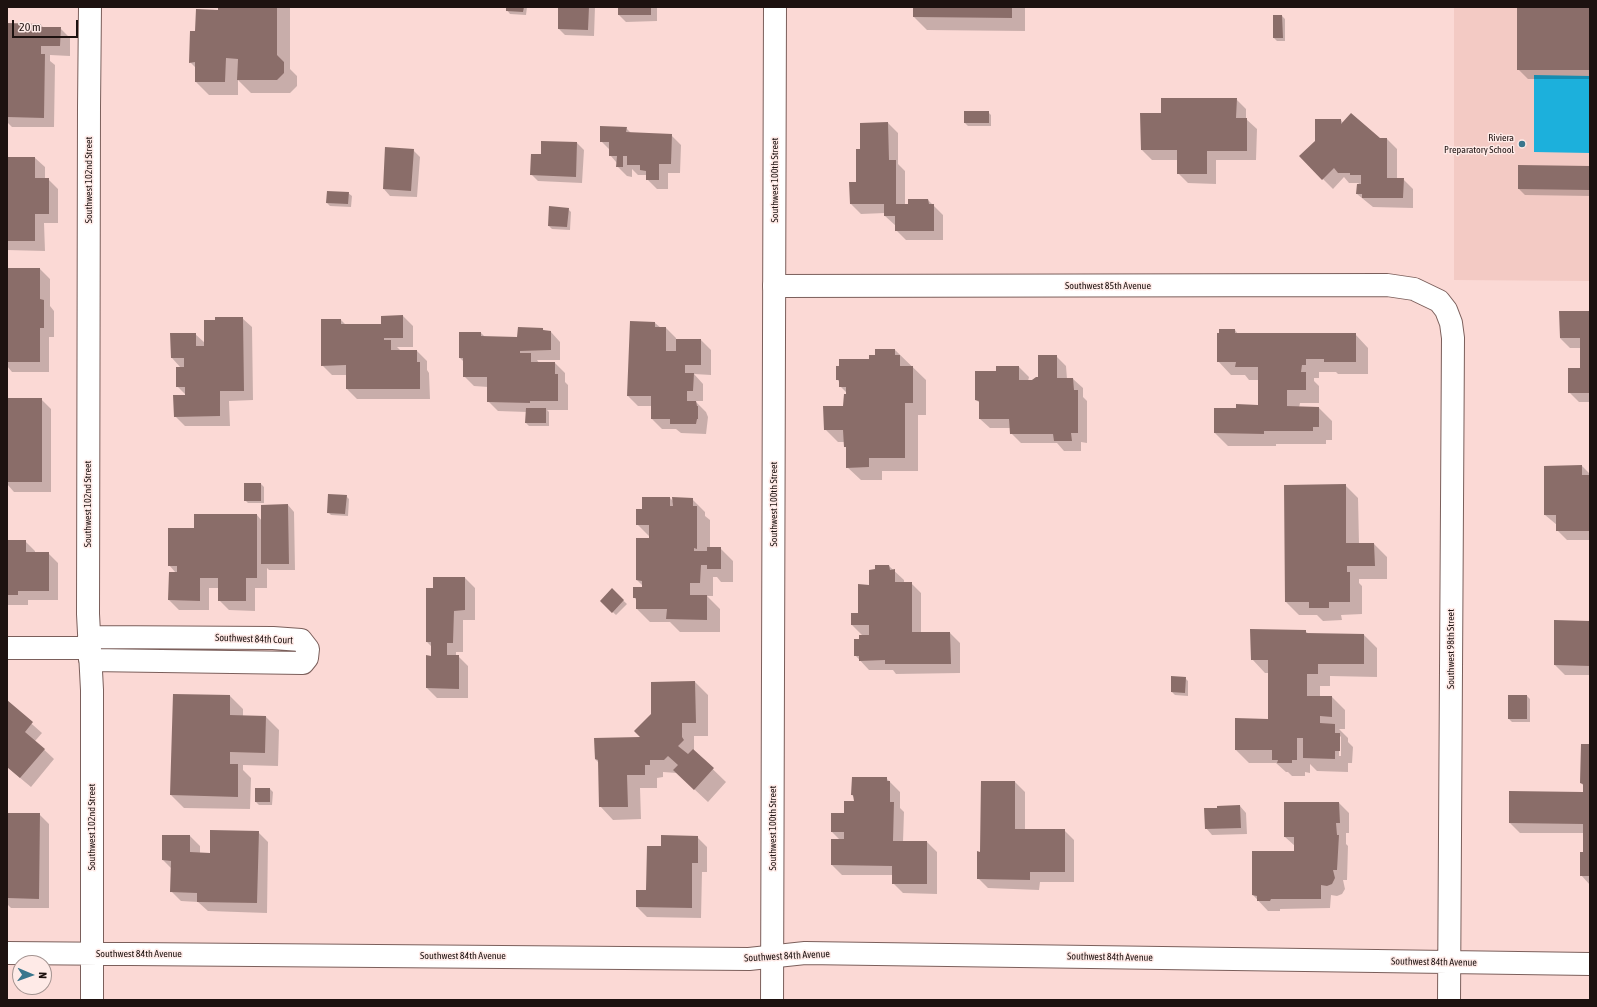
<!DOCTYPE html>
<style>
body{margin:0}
#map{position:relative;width:1597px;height:1007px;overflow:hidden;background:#fbd9d5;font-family:"Asap Condensed",sans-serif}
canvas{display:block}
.frame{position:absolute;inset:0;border:8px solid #1d1210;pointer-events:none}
.north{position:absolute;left:12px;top:955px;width:40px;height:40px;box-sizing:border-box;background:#feeae7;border:1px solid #a49491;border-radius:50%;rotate:92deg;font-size:11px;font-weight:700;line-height:16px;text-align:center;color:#1d1210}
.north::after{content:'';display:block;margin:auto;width:14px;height:18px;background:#39768d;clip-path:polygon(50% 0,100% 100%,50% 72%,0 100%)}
.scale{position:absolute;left:12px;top:20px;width:66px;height:18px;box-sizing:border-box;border:2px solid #1d1210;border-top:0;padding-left:5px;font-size:12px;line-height:14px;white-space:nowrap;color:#1d1210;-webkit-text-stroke:3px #feeae7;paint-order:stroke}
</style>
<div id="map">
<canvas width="1597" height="1007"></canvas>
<div class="frame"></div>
<div class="north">N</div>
<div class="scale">20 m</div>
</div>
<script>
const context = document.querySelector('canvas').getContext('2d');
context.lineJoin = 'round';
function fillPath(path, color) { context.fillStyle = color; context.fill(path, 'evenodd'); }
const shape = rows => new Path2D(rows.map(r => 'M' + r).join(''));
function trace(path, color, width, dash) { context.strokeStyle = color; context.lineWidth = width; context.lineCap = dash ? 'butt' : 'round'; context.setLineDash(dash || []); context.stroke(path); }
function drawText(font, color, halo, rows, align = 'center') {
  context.font = font + ' "Asap Condensed",sans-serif'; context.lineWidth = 3; context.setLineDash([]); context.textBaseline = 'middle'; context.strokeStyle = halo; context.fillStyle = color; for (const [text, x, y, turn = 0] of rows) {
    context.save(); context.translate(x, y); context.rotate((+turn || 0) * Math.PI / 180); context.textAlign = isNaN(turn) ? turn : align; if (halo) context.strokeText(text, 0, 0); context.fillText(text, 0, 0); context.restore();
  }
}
fillPath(shape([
 [1454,7,1590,7,1590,281,1454,280]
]), '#f3cac4');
fillPath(shape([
 [1534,75,1590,76,1590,153,1534,152]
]), '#1cb0dc');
fillPath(shape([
 [17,7,54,7,54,8],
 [219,7,290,7,290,69,297,76,297,86,290,93,251,93,238,80,238,95,209,95,196,82,196,68,190,62,196,32,219,11],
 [507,7,527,7,526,15,510,14,507,10],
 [559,7,595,7,594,36,565,35,559,29],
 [619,7,657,7,657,21,626,22,619,15],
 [914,7,1025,7,1025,31,927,30,914,17],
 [1518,7,1590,7,1590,79,1528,79,1518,69],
 [1282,16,1285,19,1285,41,1277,41,1274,38],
 [7,24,41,25,44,28,60,28,70,38,70,56,50,55,50,61,55,65,54,127,12,127,7,122],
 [1236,99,1246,109,1246,119,1257,129,1256,160,1216,160,1216,184,1188,183,1178,173,1178,160,1152,160,1142,150,1141,114,1162,114],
 [988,112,991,115,991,126,968,126,965,123],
 [1341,120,1343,123,1379,139,1387,139,1397,149,1397,179,1403,179,1413,189,1413,208,1373,207,1357,194,1361,185,1358,183,1349,183,1344,177,1333,189,1300,156],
 [888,123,898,133,898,164,905,171,905,205,928,200,943,215,943,240,906,240,896,230,896,226,885,216,885,213,861,214,851,204,857,182,861,150],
 [626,128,632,134,671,135,681,145,680,173,668,173,668,189,657,189,647,179,646,175,638,175,632,169,632,177,627,176,617,166,617,163,610,155,610,150,601,141],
 [542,142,577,143,584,150,582,183,538,181,531,174,542,155],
 [413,150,420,157,417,197,390,196,384,189],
 [7,158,35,158,45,167,45,179,48,179,58,189,58,223,44,223,45,251,7,250],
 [1590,167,1590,196,1525,195,1519,189],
 [348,193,352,196,351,207,330,206,327,203],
 [568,209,571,212,570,230,552,229,549,226],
 [7,269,40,269,50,279,50,306,54,311,54,337,49,337,49,372,12,372,7,366],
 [1590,312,1590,402,1579,402,1569,392,1581,369,1581,348,1570,348,1560,338],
 [403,316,413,326,413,347,397,347,401,351,417,351,427,361,427,370,429,373,430,399,357,399,347,389,347,375,332,375,322,365,341,320,346,325,382,325],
 [242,318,252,327,253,400,229,401,230,426,185,426,175,416,186,395,177,386,181,368,172,358,195,334,205,343],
 [631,322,655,323,661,328,666,328,676,338,676,340,701,340,711,350,711,375,694,374,703,384,703,401,696,401,696,402,706,412,708,417,706,434,681,433,676,429,662,429,652,419,652,406,638,406,628,396],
 [542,329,545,331,551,332,560,342,560,360,537,360,539,363,555,363,565,373,565,382,568,385,568,410,547,410,549,412,549,426,529,426,526,423,527,412,498,411,488,401,488,387,474,386,464,376,464,362,460,358,481,333,485,337,518,338],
 [1235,330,1238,334,1355,334,1368,348,1368,374,1338,374,1336,372,1319,372,1319,378,1314,378,1314,381,1319,386,1319,403,1300,403,1299,408,1319,408,1332,421,1332,440,1326,440,1326,444,1276,444,1276,446,1228,446,1215,433,1259,406,1259,380,1249,380,1245,375,1231,375,1218,361],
 [895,350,926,380,926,415,918,415,918,471,882,471,882,480,861,480,847,467,847,449,845,446,844,442,838,442,825,429,844,407,847,393,840,386,840,383,837,379,876,356],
 [1056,356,1066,366,1067,379,1073,379,1083,388,1083,397,1087,401,1087,443,1081,442,1081,451,1064,451,1057,443,1021,443,1011,433,1011,428,990,428,980,419,980,403,976,400,997,372,1019,367,1029,377,1028,381,1039,378],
 [7,399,41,399,51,409,51,492,14,492,7,484],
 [1582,466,1590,474,1590,540,1567,540,1557,530,1557,525,1545,515],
 [261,484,264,487,264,503,248,503,245,500],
 [1345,485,1358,498,1359,544,1374,544,1387,557,1387,579,1359,579,1359,583,1362,586,1362,614,1341,615,1342,620,1323,621,1317,615,1299,615,1286,602],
 [346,496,349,499,348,516,331,515,328,512],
 [670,498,674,502,692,499,705,512,705,516,710,520,710,548,720,548,733,561,733,582,721,582,717,577,713,577,713,596,707,596,720,609,720,632,680,632,670,622,650,622,637,609,637,601,634,597,643,588,643,586,637,580,650,537,637,524,643,510],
 [288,505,294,512,295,570,269,570,267,568,267,588,255,588,255,611,229,610,219,600,219,588,209,588,209,610,179,610,169,600,176,573,169,565,195,529,257,515,262,521],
 [7,541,25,541,35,551,35,553,48,553,58,563,58,600,28,600,28,605,7,605],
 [889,566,904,580,904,583,911,583,921,593,921,633,950,633,960,643,960,673,896,674,893,670,869,670,855,655,860,640,863,636,852,625,859,614,870,586],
 [465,578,475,588,475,620,463,620,463,652,456,652,456,656,458,656,468,666,468,698,437,698,427,688,427,656,432,657,432,647,427,642,434,589],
 [612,590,627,604,616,615,601,601],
 [1590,622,1590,675,1565,675,1555,665],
 [1305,631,1309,634,1364,635,1377,648,1377,677,1330,676,1330,686,1320,686,1320,697,1332,697,1345,710,1345,729,1339,729,1348,738,1348,742,1353,747,1352,763,1348,763,1348,772,1317,771,1310,764,1310,773,1305,772,1305,776,1292,776,1288,772,1286,772,1276,763,1249,763,1236,750,1269,720,1269,673,1265,673,1252,659],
 [1339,735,1341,737,1341,756,1339,756],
 [1172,677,1185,678,1188,681,1188,696,1175,695,1172,692],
 [695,682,708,695,708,736,694,736,694,751,726,782,708,802,677,773,663,772,663,777,657,778,657,788,640,788,641,819,613,820,600,806,599,763,595,759,642,738],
 [230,696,243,709,243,717,266,717,279,730,278,766,243,765,243,770,251,778,250,809,184,808,171,795],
 [1527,696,1530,699,1530,722,1512,722,1509,719],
 [7,702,42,733,35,741,54,759,31,787,7,767],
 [1590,745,1590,885,1581,875,1584,853,1584,833,1520,833,1510,823,1584,793,1584,786,1581,783],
 [886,778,900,792,900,808,904,812,903,842,927,842,937,852,937,894,903,893,893,883,893,875,842,875,832,865,840,840,832,832,855,802,854,797,852,795],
 [1015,782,1025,792,1025,830,1064,830,1074,840,1074,882,1040,882,1039,890,988,888,978,878,981,853],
 [270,789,273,792,272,805,259,805,256,802],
 [1339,803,1349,813,1349,833,1346,833,1346,844,1348,846,1347,880,1343,880,1345,889,1342,894,1337,896,1331,895,1330,908,1280,909,1280,911,1268,911,1253,895,1295,852,1295,846,1285,837],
 [1240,806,1246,813,1247,834,1212,835,1206,828],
 [7,814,39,814,49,824,49,908,11,908,7,904],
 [258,832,268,842,267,913,208,911,198,902,181,901,171,891,172,869,163,860,190,836,200,846,200,853,211,854],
 [697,837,707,847,707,872,702,872,701,918,647,917,637,907,647,891,662,847]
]), '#0003');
fillPath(shape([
 [218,7,277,7,277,55,284,62,284,73,277,80,237,80,238,59,226,58,225,82,195,82,195,62,189,63,190,31,195,31,196,9,218,10],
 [506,7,524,7,523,12,506,11],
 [558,7,589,7,588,30,558,29],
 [618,7,651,7,651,15,618,15],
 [913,7,1012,7,1012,18,913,17],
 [1517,7,1590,7,1590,70,1517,70],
 [1273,15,1282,15,1283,38,1273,38],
 [7,23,41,24,41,27,61,27,60,46,41,46,41,54,45,54,44,118,7,117],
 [1161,98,1237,98,1236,118,1247,118,1247,151,1207,151,1207,174,1177,174,1177,150,1141,150,1140,113,1161,113],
 [964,111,989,111,989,123,964,123],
 [1351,113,1380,138,1387,138,1387,178,1404,178,1403,198,1362,198,1362,194,1356,194,1357,184,1361,184,1361,175,1350,175,1350,173,1338,173,1334,168,1322,180,1299,156,1315,141,1315,119,1341,119,1341,124],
 [888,122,889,160,896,160,896,204,908,204,908,199,928,199,929,204,934,204,934,231,895,231,895,216,884,216,884,204,850,204,849,182,856,182,856,149,860,149,860,123],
 [600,126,627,127,626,132,672,134,671,164,659,164,659,180,646,180,646,171,640,170,640,165,627,165,627,156,623,156,623,167,616,167,617,156,609,156,609,142,600,142],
 [541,141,577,142,576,177,530,175,531,154,541,154],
 [385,147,414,149,411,191,383,189],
 [7,157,35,157,35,178,49,178,49,214,35,214,35,241,7,241],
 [1518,165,1590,166,1590,190,1518,189],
 [327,191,349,192,348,204,326,203],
 [549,206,569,208,567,227,548,226],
 [7,268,40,268,40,299,44,300,44,328,40,328,40,362,7,362],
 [1559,311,1590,311,1590,393,1568,393,1568,368,1580,368,1580,338,1560,338],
 [403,315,403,338,384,338,384,340,391,340,391,350,417,350,417,362,420,362,420,389,346,389,346,365,321,366,321,319,341,319,341,324,381,324,381,316],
 [215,317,243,317,244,391,220,391,220,416,174,417,173,395,185,395,185,387,176,387,176,367,184,367,184,358,171,358,170,333,196,333,196,346,204,346,204,320,215,320],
 [630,321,655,322,655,327,666,327,666,351,676,351,676,339,701,339,701,365,685,365,685,373,694,373,693,391,687,391,687,401,696,401,697,406,698,406,698,419,697,419,696,424,670,424,670,419,651,419,651,396,627,396],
 [518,327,543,328,543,330,551,331,551,350,520,351,520,353,531,353,531,362,555,362,555,374,558,374,558,401,530,401,530,403,487,402,487,377,463,377,463,358,459,358,459,332,481,332,481,336,517,337],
 [1219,329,1235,329,1235,333,1356,333,1356,362,1324,362,1324,359,1306,359,1306,365,1302,365,1301,372,1306,372,1306,390,1287,390,1287,406,1319,407,1319,427,1313,427,1313,431,1264,431,1264,434,1214,433,1214,408,1236,408,1236,404,1258,405,1258,367,1235,367,1236,362,1217,362,1217,333,1219,333],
 [875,349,895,349,895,355,900,355,900,366,913,366,913,403,905,403,905,458,869,458,869,467,846,468,846,447,844,447,843,430,824,430,823,406,843,406,844,394,846,394,846,387,839,387,839,380,836,380,836,366,839,366,839,359,869,359,869,355,875,355],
 [1038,355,1057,355,1057,378,1073,378,1074,390,1078,390,1078,433,1071,433,1072,441,1054,441,1053,434,1010,434,1009,419,979,419,979,401,975,400,975,371,996,371,996,366,1019,366,1019,380,1032,380,1036,377,1038,377],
 [7,398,42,398,42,482,7,482],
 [526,408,546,408,546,423,525,423],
 [1582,465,1582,475,1590,475,1590,531,1556,531,1556,515,1544,515,1544,466],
 [244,483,261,483,261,501,244,501],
 [1346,484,1346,543,1374,543,1375,566,1347,566,1347,572,1350,572,1350,602,1329,602,1329,608,1309,608,1309,602,1285,602,1284,485],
 [328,494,347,495,345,514,327,513],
 [642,497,670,497,670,506,673,506,672,497,693,498,693,506,697,506,697,549,694,548,694,551,707,551,707,547,721,547,721,569,707,569,707,565,701,565,700,583,690,583,690,595,707,595,707,620,666,619,667,609,636,609,636,598,633,598,633,587,642,587,642,581,636,580,636,538,649,538,649,525,636,525,636,509,642,509],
 [288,504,289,564,261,564,261,505],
 [194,514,257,514,257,578,246,578,246,601,218,601,218,578,200,578,200,601,168,600,169,572,177,572,177,566,168,566,168,528,194,528],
 [7,540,26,540,26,552,49,552,49,591,18,591,18,595,7,595],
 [875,565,889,565,890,570,895,569,895,582,912,582,912,632,950,632,951,664,885,664,885,660,859,661,859,656,854,656,854,639,859,639,859,635,869,635,869,625,851,625,851,613,858,613,858,584,869,585,869,570,875,569],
 [433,577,465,577,465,610,454,611,453,643,447,643,447,655,459,655,459,689,426,688,426,655,431,656,431,642,426,642,426,588,433,588],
 [612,588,624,600,612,613,600,601],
 [1554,620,1590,621,1590,666,1554,665],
 [1250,629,1306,630,1306,633,1364,634,1364,664,1318,664,1318,674,1307,674,1307,696,1332,696,1332,717,1320,716,1320,723,1335,724,1335,733,1340,733,1340,751,1335,751,1335,759,1303,758,1303,738,1297,738,1297,760,1292,760,1292,763,1277,763,1278,760,1272,760,1272,750,1235,750,1235,718,1268,719,1268,660,1251,660],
 [1171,676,1186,677,1185,693,1171,692],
 [695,681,696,723,682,723,682,737,684,740,678,746,688,754,693,749,714,768,694,790,673,770,678,765,668,756,664,760,650,760,650,765,645,765,645,775,627,775,628,807,599,807,598,760,595,759,594,738,640,737,634,731,651,714,651,682],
 [173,694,230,695,230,715,266,716,265,753,230,752,230,764,238,764,238,797,170,795],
 [1508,695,1527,695,1527,719,1508,719],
 [7,700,33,722,25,732,45,749,20,778,7,767],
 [1581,744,1590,744,1590,876,1580,876,1580,852,1583,852,1583,824,1509,823,1509,791,1583,792,1583,784,1580,783],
 [852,777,887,777,887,781,890,781,890,802,894,802,893,841,927,841,927,884,892,884,892,866,831,865,831,839,844,839,844,832,831,832,831,813,844,813,844,801,854,801,853,795,851,795],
 [981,781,1015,781,1015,829,1065,829,1065,872,1030,872,1030,880,977,879,977,851,980,852],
 [255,788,270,788,270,802,255,802],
 [1284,802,1339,802,1340,823,1336,823,1337,835,1339,835,1337,870,1333,870,1335,878,1332,884,1327,886,1321,885,1321,899,1271,899,1270,901,1257,901,1257,896,1252,895,1252,851,1294,851,1294,837,1284,837],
 [1240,805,1241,828,1205,829,1204,808,1217,808,1217,806],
 [7,813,40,813,39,899,7,898],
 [210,830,259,831,257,903,197,902,197,893,170,892,171,861,162,860,162,835,190,835,190,852,210,853],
 [661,835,698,836,698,863,692,863,692,908,636,907,636,890,646,890,647,846,661,846]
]), '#8a6d69');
const street = shape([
 [90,7,89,107,88,614,92,690,92,1000],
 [774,286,1387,285,1414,289,1439,301,1446,310,1451,323,1453,338,1449,1000],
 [89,637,273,638,301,640,308,649,307,658,303,663,90,660],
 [7,648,90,648],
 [7,953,749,959,805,953,1590,964]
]);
const secondary = shape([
 [772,1000,775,7]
]);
trace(street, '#7b5f5b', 24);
trace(secondary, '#7b5f5b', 24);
trace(street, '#fff', 22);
trace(secondary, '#fff', 22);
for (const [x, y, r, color] of [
 [1522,144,4,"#39768d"]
]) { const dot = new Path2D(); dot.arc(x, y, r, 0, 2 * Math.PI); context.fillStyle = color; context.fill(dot); trace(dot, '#feeae7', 1.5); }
drawText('10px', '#1d1210', '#feeae7', [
 ["Riviera",1514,138],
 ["Preparatory School",1514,150]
], 'right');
drawText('10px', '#1d1210', '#feeae7', [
 ["Southwest 102nd Street",89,180,-90],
 ["Southwest 100th Street",775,180,-90],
 ["Southwest 85th Avenue",1108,286],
 ["Southwest 102nd Street",88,504,-90],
 ["Southwest 100th Street",774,504,-90],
 ["Southwest 84th Court",254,639,2],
 ["Southwest 98th Street",1451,649,-90],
 ["Southwest 102nd Street",92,827,-90],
 ["Southwest 100th Street",773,828,-90],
 ["Southwest 84th Avenue",139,954],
 ["Southwest 84th Avenue",463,956],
 ["Southwest 84th Avenue",787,956,-3],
 ["Southwest 84th Avenue",1110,957,1],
 ["Southwest 84th Avenue",1434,962,1]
]);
</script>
